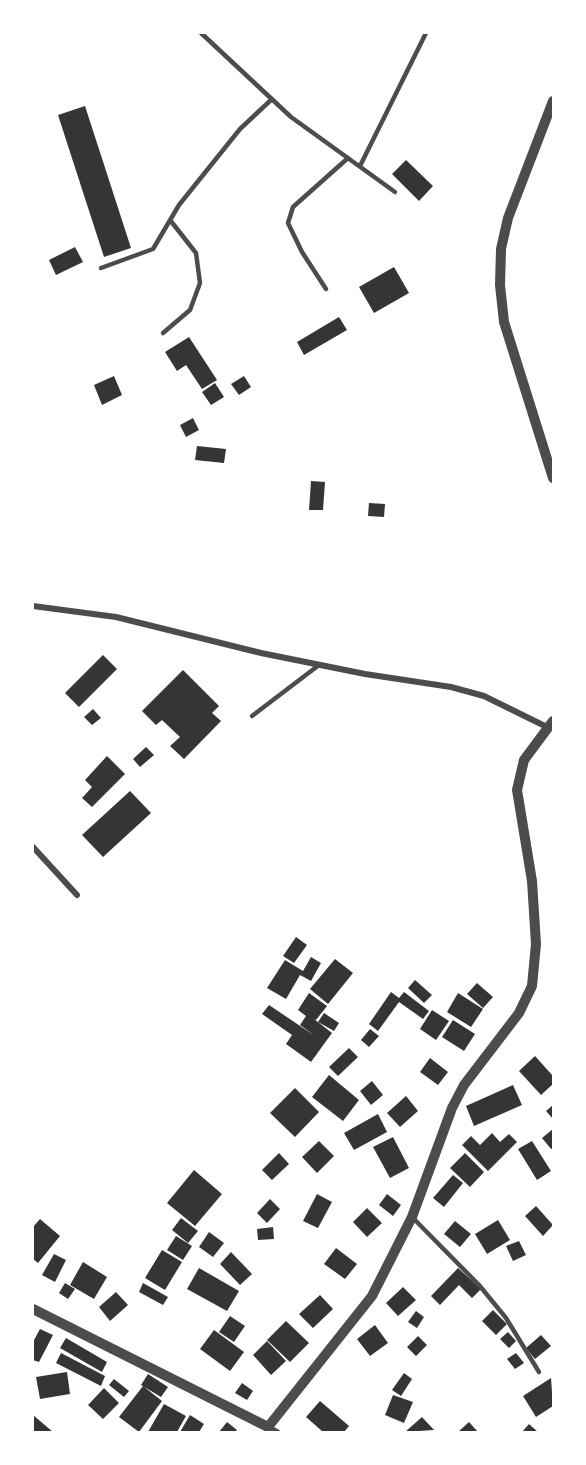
<!DOCTYPE html>
<style>
body{margin:0}
#map{position:relative;width:586px;height:1465px;overflow:hidden;background:#fff;font-family:"IBM Plex Sans",sans-serif}
canvas{display:block}
.frame{position:absolute;inset:0;border:34px solid #fff;pointer-events:none}
</style>
<div id="map">
<canvas width="586" height="1465"></canvas>
<div class="frame"></div>
</div>
<script>
const context = document.querySelector('canvas').getContext('2d');
context.lineJoin = 'round';
function fillPath(path, color) { context.fillStyle = color; context.fill(path, 'evenodd'); }
const shape = rows => new Path2D(rows.map(r => 'M' + r).join(''));
function trace(path, color, width, dash) { context.strokeStyle = color; context.lineWidth = width; context.lineCap = dash ? 'butt' : 'round'; context.setLineDash(dash || []); context.stroke(path); }
fillPath(shape([
 [85,106,131,248,104,257,58,115],
 [406,160,433,186,419,201,392,174],
 [75,247,83,262,56,275,49,260],
 [394,267,409,293,374,313,359,287],
 [339,317,347,330,304,355,297,342],
 [189,337,217,380,202,389,186,365,177,371,165,352],
 [114,376,122,395,102,405,94,385],
 [244,376,251,387,239,395,231,384],
 [215,383,224,397,211,405,202,392],
 [193,418,199,430,186,437,180,425],
 [197,446,226,449,224,463,195,460],
 [311,481,325,482,323,510,309,510],
 [369,503,385,504,384,517,368,516],
 [103,655,117,669,79,707,65,693],
 [183,670,219,706,212,713,221,721,184,759,170,746,180,737,162,720,156,725,142,711],
 [93,709,101,718,92,725,84,717],
 [146,747,154,755,140,767,133,759],
 [107,756,125,774,92,807,82,798,92,787,85,780],
 [130,791,151,813,103,857,82,835],
 [296,937,307,945,294,963,283,956],
 [311,957,321,963,311,981,300,975,286,999,267,988,285,960,303,971],
 [335,959,353,973,328,1004,310,989],
 [415,980,432,995,424,1003,408,988],
 [477,983,493,997,483,1008,467,994],
 [391,992,399,998,404,992,429,1011,423,1019,399,1002,378,1031,369,1024],
 [309,993,327,1006,316,1020,314,1019,332,1033,311,1062,286,1044,292,1035,262,1014,269,1005,315,1036,300,1025,306,1016,298,1010],
 [458,993,483,1009,471,1027,447,1012],
 [432,1010,449,1021,436,1040,420,1029],
 [324,1013,339,1023,334,1031,318,1022],
 [453,1020,475,1034,464,1051,442,1037],
 [370,1029,379,1036,369,1047,361,1040],
 [349,1048,358,1057,338,1076,329,1067],
 [535,1056,553,1076,553,1084,541,1095,519,1071],
 [430,1058,448,1072,438,1085,420,1072],
 [329,1075,359,1100,343,1121,312,1097],
 [372,1081,383,1095,371,1105,360,1091],
 [513,1085,522,1105,474,1126,466,1106],
 [295,1088,319,1112,295,1137,270,1113],
 [406,1096,418,1111,400,1127,387,1113],
 [553,1105,553,1119,546,1111],
 [378,1114,387,1132,354,1150,344,1133],
 [553,1129,553,1148,551,1149,542,1138],
 [492,1133,500,1142,509,1134,517,1142,488,1171,462,1145,471,1136,480,1145],
 [393,1137,409,1168,390,1178,373,1147],
 [319,1141,334,1156,317,1173,302,1157],
 [532,1141,551,1171,537,1180,518,1149],
 [279,1153,289,1164,272,1180,262,1170],
 [465,1153,484,1172,470,1187,450,1168],
 [194,1170,222,1194,195,1226,167,1203],
 [453,1175,463,1183,444,1207,433,1198],
 [317,1194,332,1202,318,1228,303,1221],
 [387,1194,401,1205,393,1216,379,1205],
 [270,1199,280,1209,267,1223,257,1213],
 [536,1206,553,1225,543,1236,525,1216],
 [367,1208,382,1223,367,1237,353,1222],
 [181,1218,198,1231,188,1243,172,1230],
 [40,1219,60,1236,38,1263,33,1259,33,1227],
 [498,1220,510,1240,487,1254,475,1234],
 [455,1221,471,1234,460,1247,444,1234],
 [273,1227,274,1239,258,1240,257,1229],
 [209,1232,224,1243,213,1257,199,1247],
 [176,1236,192,1246,183,1260,167,1250],
 [519,1241,526,1255,513,1261,506,1246],
 [336,1248,357,1264,345,1279,324,1264],
 [162,1250,182,1262,165,1290,145,1278],
 [231,1252,252,1274,240,1285,220,1264],
 [54,1254,66,1260,55,1282,42,1275],
 [83,1262,107,1277,94,1299,70,1285],
 [199,1268,239,1291,227,1311,187,1289],
 [458,1268,481,1289,472,1298,459,1285,440,1305,431,1296],
 [65,1283,75,1289,68,1299,59,1293],
 [143,1283,168,1297,163,1305,139,1292],
 [403,1287,416,1300,398,1316,386,1303],
 [116,1292,128,1305,110,1321,99,1307],
 [320,1295,333,1309,313,1328,299,1314],
 [493,1310,507,1324,496,1335,482,1321],
 [416,1311,424,1317,417,1328,408,1322],
 [230,1316,245,1326,234,1342,219,1332],
 [286,1321,309,1343,290,1362,267,1340],
 [375,1325,388,1343,370,1356,357,1339],
 [40,1329,53,1335,39,1362,33,1360,33,1342],
 [214,1330,244,1352,230,1371,200,1349],
 [508,1332,516,1341,509,1348,500,1339],
 [541,1335,551,1346,535,1359,526,1348],
 [418,1336,427,1345,416,1356,407,1347],
 [66,1338,107,1362,102,1372,60,1348],
 [267,1341,286,1361,271,1375,253,1355],
 [61,1353,105,1376,101,1386,56,1363],
 [516,1353,524,1363,515,1369,507,1359],
 [67,1372,70,1394,40,1399,36,1377],
 [404,1373,412,1379,401,1396,392,1390],
 [148,1374,168,1387,161,1397,141,1385],
 [551,1378,553,1406,536,1417,523,1396],
 [114,1379,129,1391,124,1397,109,1385],
 [242,1383,253,1391,247,1400,235,1393],
 [143,1386,162,1401,139,1432,119,1417],
 [104,1388,119,1403,103,1419,88,1405],
 [393,1395,413,1402,404,1423,385,1415],
 [320,1401,349,1426,344,1432,323,1432,306,1417],
 [164,1404,186,1416,177,1432,148,1432],
 [33,1415,53,1432,33,1432],
 [190,1415,204,1424,199,1432,180,1432],
 [422,1417,434,1430,405,1432],
 [227,1422,237,1430,235,1432,219,1432],
 [469,1422,478,1432,458,1432],
 [529,1424,538,1432,522,1432]
]), '#353535');
trace(shape([
 [201,33,291,117,395,192],
 [360,166,426,33],
 [101,268,153,249,179,205,240,129,272,99],
 [326,289,302,252,288,223,293,207,348,158],
 [163,333,190,310,200,283,196,253,170,220],
 [252,716,319,665],
 [412,1217,479,1285,506,1318,539,1372]
]), '#4c4c4c', 4.5);
trace(shape([
 [33,606,116,617,261,653,365,674,451,687,484,696,549,728],
 [33,847,77,895],
 [268,1427,277,1432]
]), '#4c4c4c', 6);
trace(shape([
 [553,101,508,218,501,249,500,285,504,322,553,478],
 [33,1309,268,1427,372,1296,412,1217,452,1108,464,1085,519,1013,532,986,536,944,532,881,517,790,524,760,553,721]
]), '#4c4c4c', 10);
</script>
